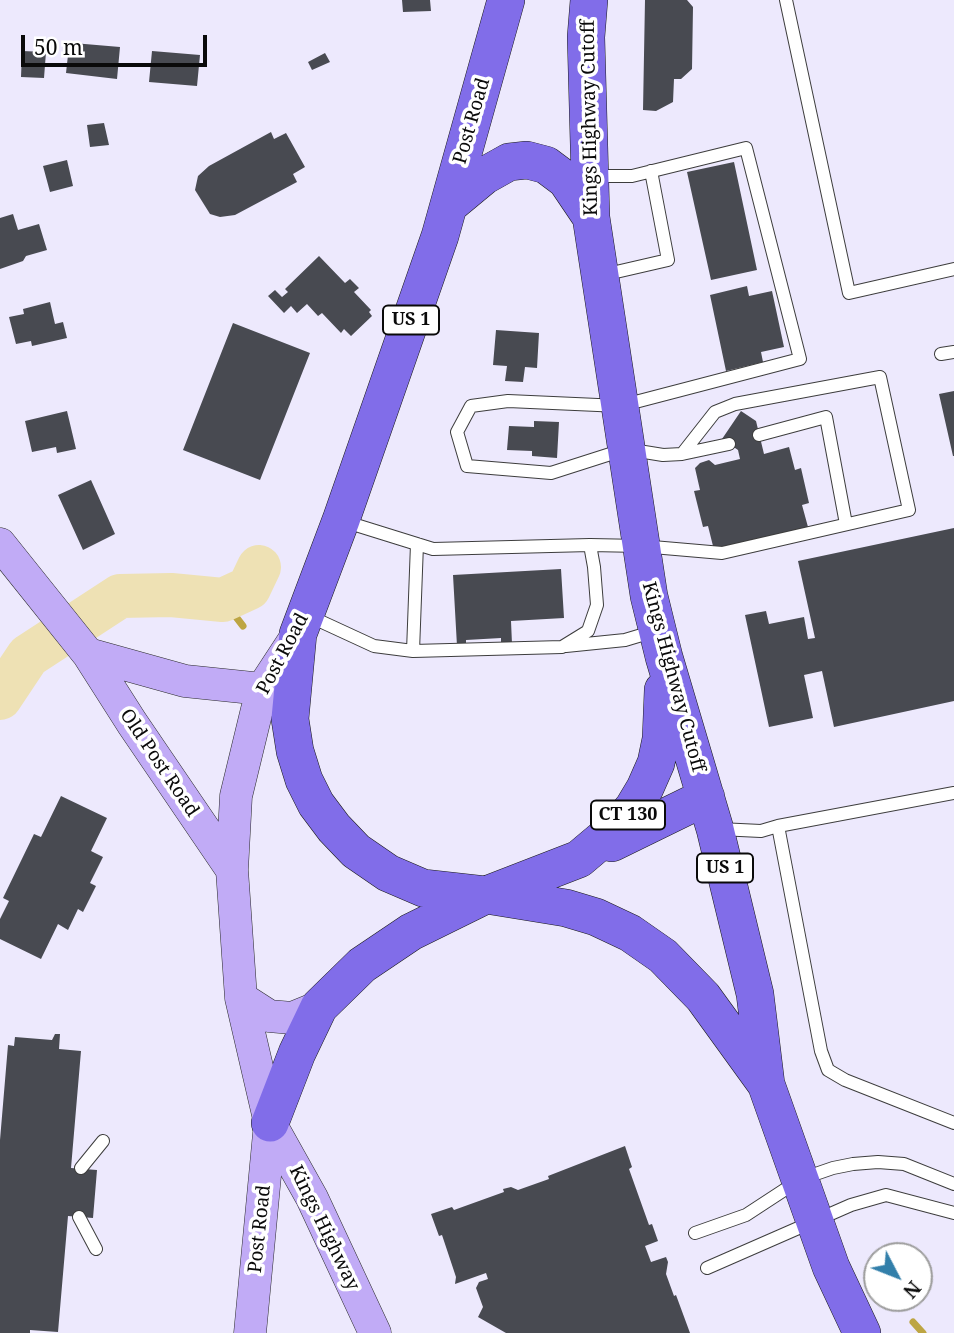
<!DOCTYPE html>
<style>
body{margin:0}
#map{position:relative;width:954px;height:1333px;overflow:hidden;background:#ede9fd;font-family:"Noto Serif",serif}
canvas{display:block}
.north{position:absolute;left:863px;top:1242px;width:70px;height:70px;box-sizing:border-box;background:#fff;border:2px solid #9d9d9d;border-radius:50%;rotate:132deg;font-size:19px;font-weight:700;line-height:28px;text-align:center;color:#0a0a0a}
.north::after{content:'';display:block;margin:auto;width:24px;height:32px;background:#327faa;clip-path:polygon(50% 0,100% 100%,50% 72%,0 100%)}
.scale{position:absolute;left:21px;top:35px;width:186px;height:32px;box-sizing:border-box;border:4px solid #0a0a0a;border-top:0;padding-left:9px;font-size:21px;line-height:24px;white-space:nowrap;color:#0a0a0a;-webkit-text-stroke:5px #fff;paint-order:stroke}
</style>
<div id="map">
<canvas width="954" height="1333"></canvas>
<div class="north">N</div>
<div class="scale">50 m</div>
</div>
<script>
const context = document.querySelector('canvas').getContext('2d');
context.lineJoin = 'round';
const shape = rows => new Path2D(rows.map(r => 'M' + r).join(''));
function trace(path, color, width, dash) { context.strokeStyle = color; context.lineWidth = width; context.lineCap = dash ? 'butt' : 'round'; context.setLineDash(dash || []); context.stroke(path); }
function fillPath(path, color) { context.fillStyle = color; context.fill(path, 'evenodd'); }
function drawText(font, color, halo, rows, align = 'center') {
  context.font = font + ' "Noto Serif",serif'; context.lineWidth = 7; context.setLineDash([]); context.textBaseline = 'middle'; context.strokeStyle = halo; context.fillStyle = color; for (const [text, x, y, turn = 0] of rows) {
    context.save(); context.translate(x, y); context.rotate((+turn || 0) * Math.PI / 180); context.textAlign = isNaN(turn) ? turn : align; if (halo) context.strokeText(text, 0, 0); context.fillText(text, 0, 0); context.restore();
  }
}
trace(shape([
 [223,600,243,626],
 [913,1322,923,1333]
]), '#bda543', 7);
trace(shape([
 [0,698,28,656,120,596,171,595,223,600,249,588,259,567]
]), '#eee1b4', 44);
fillPath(shape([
 [402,0,430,0,431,11,403,12],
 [645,0,687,0,693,7,692,69,681,79,674,79,673,102,656,111,643,110],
 [73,43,120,47,117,79,66,73,69,46],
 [22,51,46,52,44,78,21,77],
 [152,51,200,55,197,86,149,82],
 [325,53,330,62,312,70,308,62],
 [104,123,109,145,90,147,87,125],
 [271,132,274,139,286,133,305,167,293,174,297,182,235,215,220,217,210,214,195,190,198,176,209,166],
 [67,160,73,186,50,192,43,166],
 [734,162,757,270,711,280,687,172],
 [13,214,18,230,39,224,47,250,26,256,23,261,0,269,0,218],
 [319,256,345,283,350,279,359,288,354,292,371,310,369,312,372,316,351,336,344,329,341,333,322,313,318,316,307,304,297,313,291,306,284,313,268,296,275,290,282,297,288,292,285,289],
 [747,286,749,296,772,291,784,347,761,352,763,362,726,371,710,295],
 [50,302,55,324,63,322,67,338,32,346,31,341,16,344,9,317,24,314,23,309],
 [233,323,310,353,260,480,183,450],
 [496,330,539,333,537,368,525,367,523,382,505,381,507,366,493,365],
 [954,391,954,456,953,456,939,394],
 [67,411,76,449,57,453,56,447,32,452,25,421],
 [741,411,756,421,764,454,789,447,795,470,801,468,809,503,802,505,808,527,714,550,708,526,703,527,694,491,700,490,695,468,700,463,709,460,715,465,740,459,738,450,722,439],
 [534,421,559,422,557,458,532,456,532,451,507,450,509,426,534,427],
 [91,480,115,534,83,550,58,495],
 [954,528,954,701,834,727,822,671,804,675,813,718,769,727,745,615,766,611,769,624,804,617,808,639,815,638,798,561],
 [561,569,564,618,511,621,512,644,501,645,501,638,466,640,466,645,457,646,453,575],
 [61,796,107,818,91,851,103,857,90,883,96,886,83,912,78,909,68,930,58,924,41,959,0,939,0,919,9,901,3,898,34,834,41,837],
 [55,1034,60,1034,59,1049,81,1051,71,1168,97,1170,93,1218,68,1216,58,1332,30,1330,30,1333,0,1333,0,1140,8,1045,14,1046,15,1037,52,1040],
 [625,1146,632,1167,629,1169,649,1225,652,1224,658,1241,645,1246,651,1262,666,1257,668,1262,666,1274,674,1296,676,1295,690,1333,506,1333,478,1317,483,1307,476,1288,479,1282,488,1279,486,1273,455,1284,456,1277,442,1235,439,1236,431,1214,452,1207,454,1210,504,1192,503,1189,511,1187,518,1190,549,1179,548,1176]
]), '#484a51');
const lane = shape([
 [786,0,849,293,954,269],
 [603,275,668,260,651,171],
 [941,354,954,352],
 [759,435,826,417,846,524],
 [682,454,729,444],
 [590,545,641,546,722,553,909,510,880,377,735,404,715,412,682,454,663,455,626,449,551,473,467,466,457,432,471,406,508,401,620,406,800,359,746,148,632,176,594,176],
 [309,616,374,646,413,651,562,647,588,631,597,605,594,567,590,545,433,549,343,521],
 [566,646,625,640,655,631],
 [413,651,417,544],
 [778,826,821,1051,828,1070,845,1080,954,1123],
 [719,829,761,831,778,826,954,793],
 [81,1168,103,1141],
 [79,1217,96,1249],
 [695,1233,746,1215,801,1179,833,1168,853,1164,878,1162,904,1164,954,1184],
 [707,1268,851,1205,886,1195,954,1213]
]);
const secondary = shape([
 [0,544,88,654,132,723,232,870],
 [88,654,185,681,262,689],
 [241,998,269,1016,292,1018,319,1007],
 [270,1123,312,1198,375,1333],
 [250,1333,270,1123,241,998,232,870,236,796,262,689,298,634]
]);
const primary = shape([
 [506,0,440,236,341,520,298,634,290,719,295,751,304,780,316,804,334,828,356,851,388,873,423,888,486,895,566,908,596,917,630,933,663,956,703,997,766,1084],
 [589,0,586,37,591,217,649,596,664,657,715,829,755,994,766,1084,831,1267,862,1333],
 [449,205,484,176,509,162,527,160,546,165,566,180,591,217],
 [612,843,706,797],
 [270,1123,297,1053,319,1007,362,965,411,932,486,895,579,859,617,827,633,808,645,788,656,763,661,739,663,690]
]);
trace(lane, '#3d3d3d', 14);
trace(secondary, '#2c2c2c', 33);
trace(primary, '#1b1b1b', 38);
trace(lane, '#fff', 12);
trace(secondary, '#c1abf6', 32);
trace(primary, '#816de9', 37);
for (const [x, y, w] of [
 [411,320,56],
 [628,815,74],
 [725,868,56]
]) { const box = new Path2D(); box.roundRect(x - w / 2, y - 14.5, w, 29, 5); context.fillStyle = '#fff'; context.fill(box); trace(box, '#0a0a0a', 2); }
drawText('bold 18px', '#0a0a0a', null, [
 ["US 1",411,320],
 ["CT 130",628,815],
 ["US 1",725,868]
]);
drawText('19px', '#0a0a0a', '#fff', [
 ["Kings Highway Cutoff",590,118,-91],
 ["Post Road",472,121,-74],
 ["Post Road",283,654,-62],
 ["Kings Highway Cutoff",673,677,75],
 ["Old Post Road",159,763,56],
 ["Kings Highway",324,1228,64],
 ["Post Road",260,1229,-84]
]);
</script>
